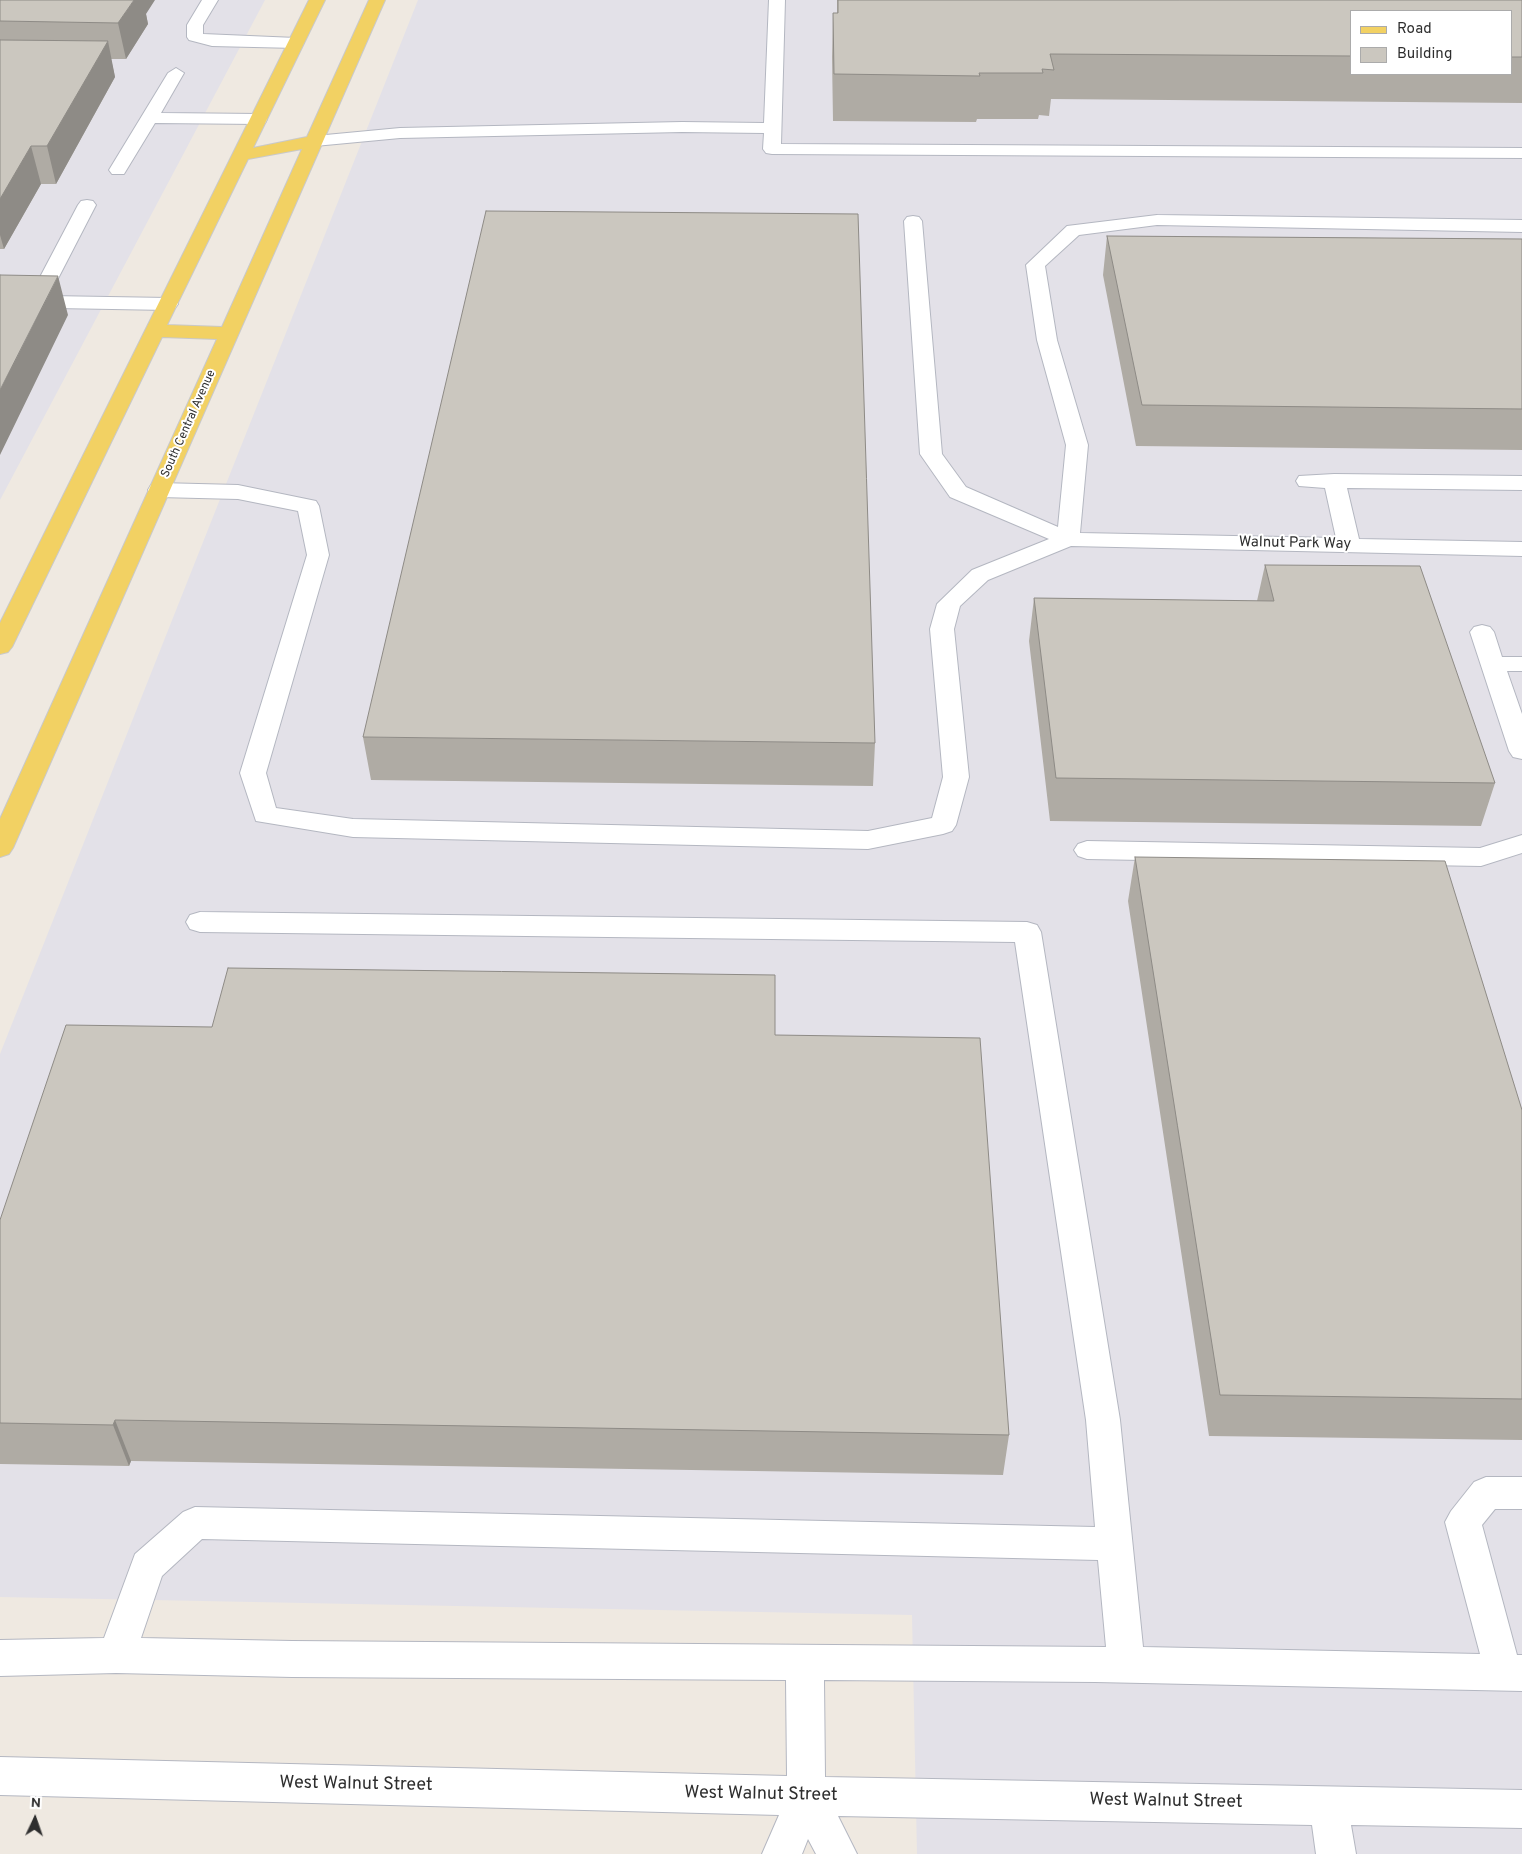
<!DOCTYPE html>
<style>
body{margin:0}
#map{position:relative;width:1522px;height:1854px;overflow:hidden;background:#efe9e1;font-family:Overpass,sans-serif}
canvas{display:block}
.legend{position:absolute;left:1350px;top:10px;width:162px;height:65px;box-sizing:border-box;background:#fff;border:1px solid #ababab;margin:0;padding:6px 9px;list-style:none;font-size:15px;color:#2e2e2e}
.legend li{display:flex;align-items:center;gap:10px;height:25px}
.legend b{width:25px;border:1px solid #ababab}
.north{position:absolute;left:10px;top:1794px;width:50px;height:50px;-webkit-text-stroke:4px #fff;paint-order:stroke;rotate:3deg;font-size:14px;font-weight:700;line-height:20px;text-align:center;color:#2e2e2e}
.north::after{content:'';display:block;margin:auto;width:18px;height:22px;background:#2e2e2e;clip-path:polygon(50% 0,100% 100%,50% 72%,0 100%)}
</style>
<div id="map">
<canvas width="1522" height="1854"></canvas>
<ul class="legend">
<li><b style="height:6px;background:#f2d163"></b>Road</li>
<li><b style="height:14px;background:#cbc7bf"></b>Building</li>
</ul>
<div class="north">N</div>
</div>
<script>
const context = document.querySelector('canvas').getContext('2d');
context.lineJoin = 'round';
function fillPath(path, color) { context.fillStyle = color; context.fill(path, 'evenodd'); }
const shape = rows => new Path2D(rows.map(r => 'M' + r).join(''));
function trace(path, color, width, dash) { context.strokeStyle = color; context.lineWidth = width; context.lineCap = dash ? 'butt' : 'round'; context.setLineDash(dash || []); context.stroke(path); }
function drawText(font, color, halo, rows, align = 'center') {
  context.font = font + ' Overpass,sans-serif'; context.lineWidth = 4; context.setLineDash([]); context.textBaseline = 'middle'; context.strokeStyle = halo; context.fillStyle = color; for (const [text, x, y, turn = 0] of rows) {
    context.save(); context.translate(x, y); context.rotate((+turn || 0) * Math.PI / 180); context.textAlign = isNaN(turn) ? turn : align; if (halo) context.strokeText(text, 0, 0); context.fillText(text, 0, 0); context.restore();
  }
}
fillPath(shape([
 [0,0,265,0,0,500],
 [418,0,1522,0,1522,1854,917,1854,912,1615,0,1597,0,1054],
 [1351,11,1511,11,1511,74,1351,74]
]), '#e3e1e8');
const minor = shape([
 [202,0,218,0,203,25,203,34,296,38,304,43,296,48,212,46,189,40,187,37,187,25,202,0],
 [769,0,785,0,781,144,1522,148,1522,158,772,154,766,153,763,149,764,133,682,132,400,138,315,146,309,145,306,141,309,137,315,136,400,128,682,122,764,123,769,0],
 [176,68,184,73,161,113,259,114,265,115,267,119,265,123,259,124,155,123,124,174,112,174,109,170,168,73,176,68],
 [87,200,93,201,96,205,49,296,168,298,175,300,178,304,175,308,168,310,0,307,0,295,30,296,78,205,81,201,87,200],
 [1157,215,1522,220,1522,232,1157,225,1079,235,1045,266,1057,340,1088,445,1080,533,1336,538,1325,488,1299,486,1296,481,1299,476,1334,474,1522,476,1522,490,1347,488,1359,539,1522,542,1522,556,1071,546,988,580,960,606,954,629,969,777,956,825,952,831,943,834,868,849,353,837,256,821,240,773,307,555,298,511,238,499,159,497,151,495,148,490,151,485,159,483,238,485,316,501,319,506,329,555,266,773,276,808,353,819,868,831,932,818,943,777,930,629,937,604,972,570,1049,539,950,497,920,454,904,221,907,217,913,216,919,217,922,221,942,454,966,487,1058,527,1066,445,1037,340,1026,265,1067,226,1157,215],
 [1482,625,1490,627,1494,632,1502,657,1522,657,1522,671,1507,671,1522,714,1522,759,1513,757,1509,751,1470,632,1474,627,1482,625],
 [1522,835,1522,853,1481,866,1087,859,1078,856,1074,850,1078,844,1087,841,1480,848,1522,835],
 [200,912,1027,922,1037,925,1041,932,1120,1420,1143,1647,1480,1654,1445,1522,1451,1511,1474,1482,1486,1477,1522,1477,1522,1509,1495,1509,1482,1525,1517,1655,1522,1655,1522,1691,1095,1682,824,1680,825,1777,1522,1790,1522,1828,1351,1825,1356,1854,1316,1854,1312,1825,838,1816,857,1854,816,1854,808,1839,802,1854,762,1854,779,1815,0,1795,0,1757,787,1776,786,1680,292,1677,116,1673,0,1676,0,1640,104,1638,135,1554,183,1512,195,1507,1095,1527,1086,1420,1015,942,200,932,190,929,186,922,190,915,200,912],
 [202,1539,1098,1560,1106,1647,292,1641,141,1638,162,1576,202,1539]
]);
const major = shape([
 [309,0,325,0,253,148,307,137,369,0,385,0,13,848,9,854,0,857,0,819,217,339,162,337,12,647,8,652,0,654,0,623,309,0],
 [302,149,222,327,167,325,248,159,302,149]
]);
trace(minor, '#b4b7c1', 2);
trace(major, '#c9c9c9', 2);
fillPath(minor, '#fff');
fillPath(major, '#f2d163');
fillPath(shape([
 [0,0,146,14,148,24,126,59,111,59,115,77,56,184,41,184,4,249,0,249],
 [837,0,1522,0,1522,103,1051,99,1049,116,1039,115,1038,119,977,119,976,122,833,121,832,57,833,13,837,13],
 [1351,11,1511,11,1511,74,1351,74],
 [1107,236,1522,239,1522,450,1136,446,1103,275],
 [1265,565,1495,783,1481,826,1050,821,1029,641,1034,598,1257,601],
 [363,737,875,743,873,786,371,780],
 [1135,857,1522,1110,1522,1440,1209,1436,1128,901],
 [775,1035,1009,1435,1003,1475,131,1461,129,1466,0,1464,0,1220]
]), '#afaba4');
fillPath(shape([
 [134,0,155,0,146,14,148,24,126,59,118,23],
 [108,41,115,77,56,184,47,146],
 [31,146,41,184,4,249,0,235,0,199],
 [58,276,68,315,0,455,0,390],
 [115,1420,131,1461,129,1466,113,1425]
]), '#8e8b86');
const building = shape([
 [0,0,134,0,118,23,0,21,0,0],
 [838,0,1522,0,1522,57,1511,57,1511,11,1351,11,1351,56,1050,54,1054,70,1042,69,1043,73,979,73,980,76,834,74,833,13,838,13,838,0],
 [0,40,108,41,47,146,31,146,0,199,0,40],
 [486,211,858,214,875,743,363,737,486,211],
 [1107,236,1522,239,1522,409,1142,405,1107,236],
 [0,275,58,276,0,390,0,275],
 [1265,565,1420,566,1495,783,1056,778,1034,598,1274,601,1265,565],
 [1135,857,1445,861,1522,1110,1522,1399,1220,1395,1135,857],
 [228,968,775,975,775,1035,980,1038,1009,1435,115,1420,113,1425,0,1423,0,1220,66,1025,212,1027,228,968]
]);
fillPath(building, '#cbc7bf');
trace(building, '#8e8b86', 1);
drawText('12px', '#2e2e2e', '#fff', [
 ["South Central Avenue",189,424,-66]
]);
drawText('15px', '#2e2e2e', '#fff', [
 ["Walnut Park Way",1295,544,1]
]);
drawText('18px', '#2e2e2e', '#fff', [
 ["West Walnut Street",356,1785,1],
 ["West Walnut Street",761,1795,1],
 ["West Walnut Street",1166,1802,1]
]);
</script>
